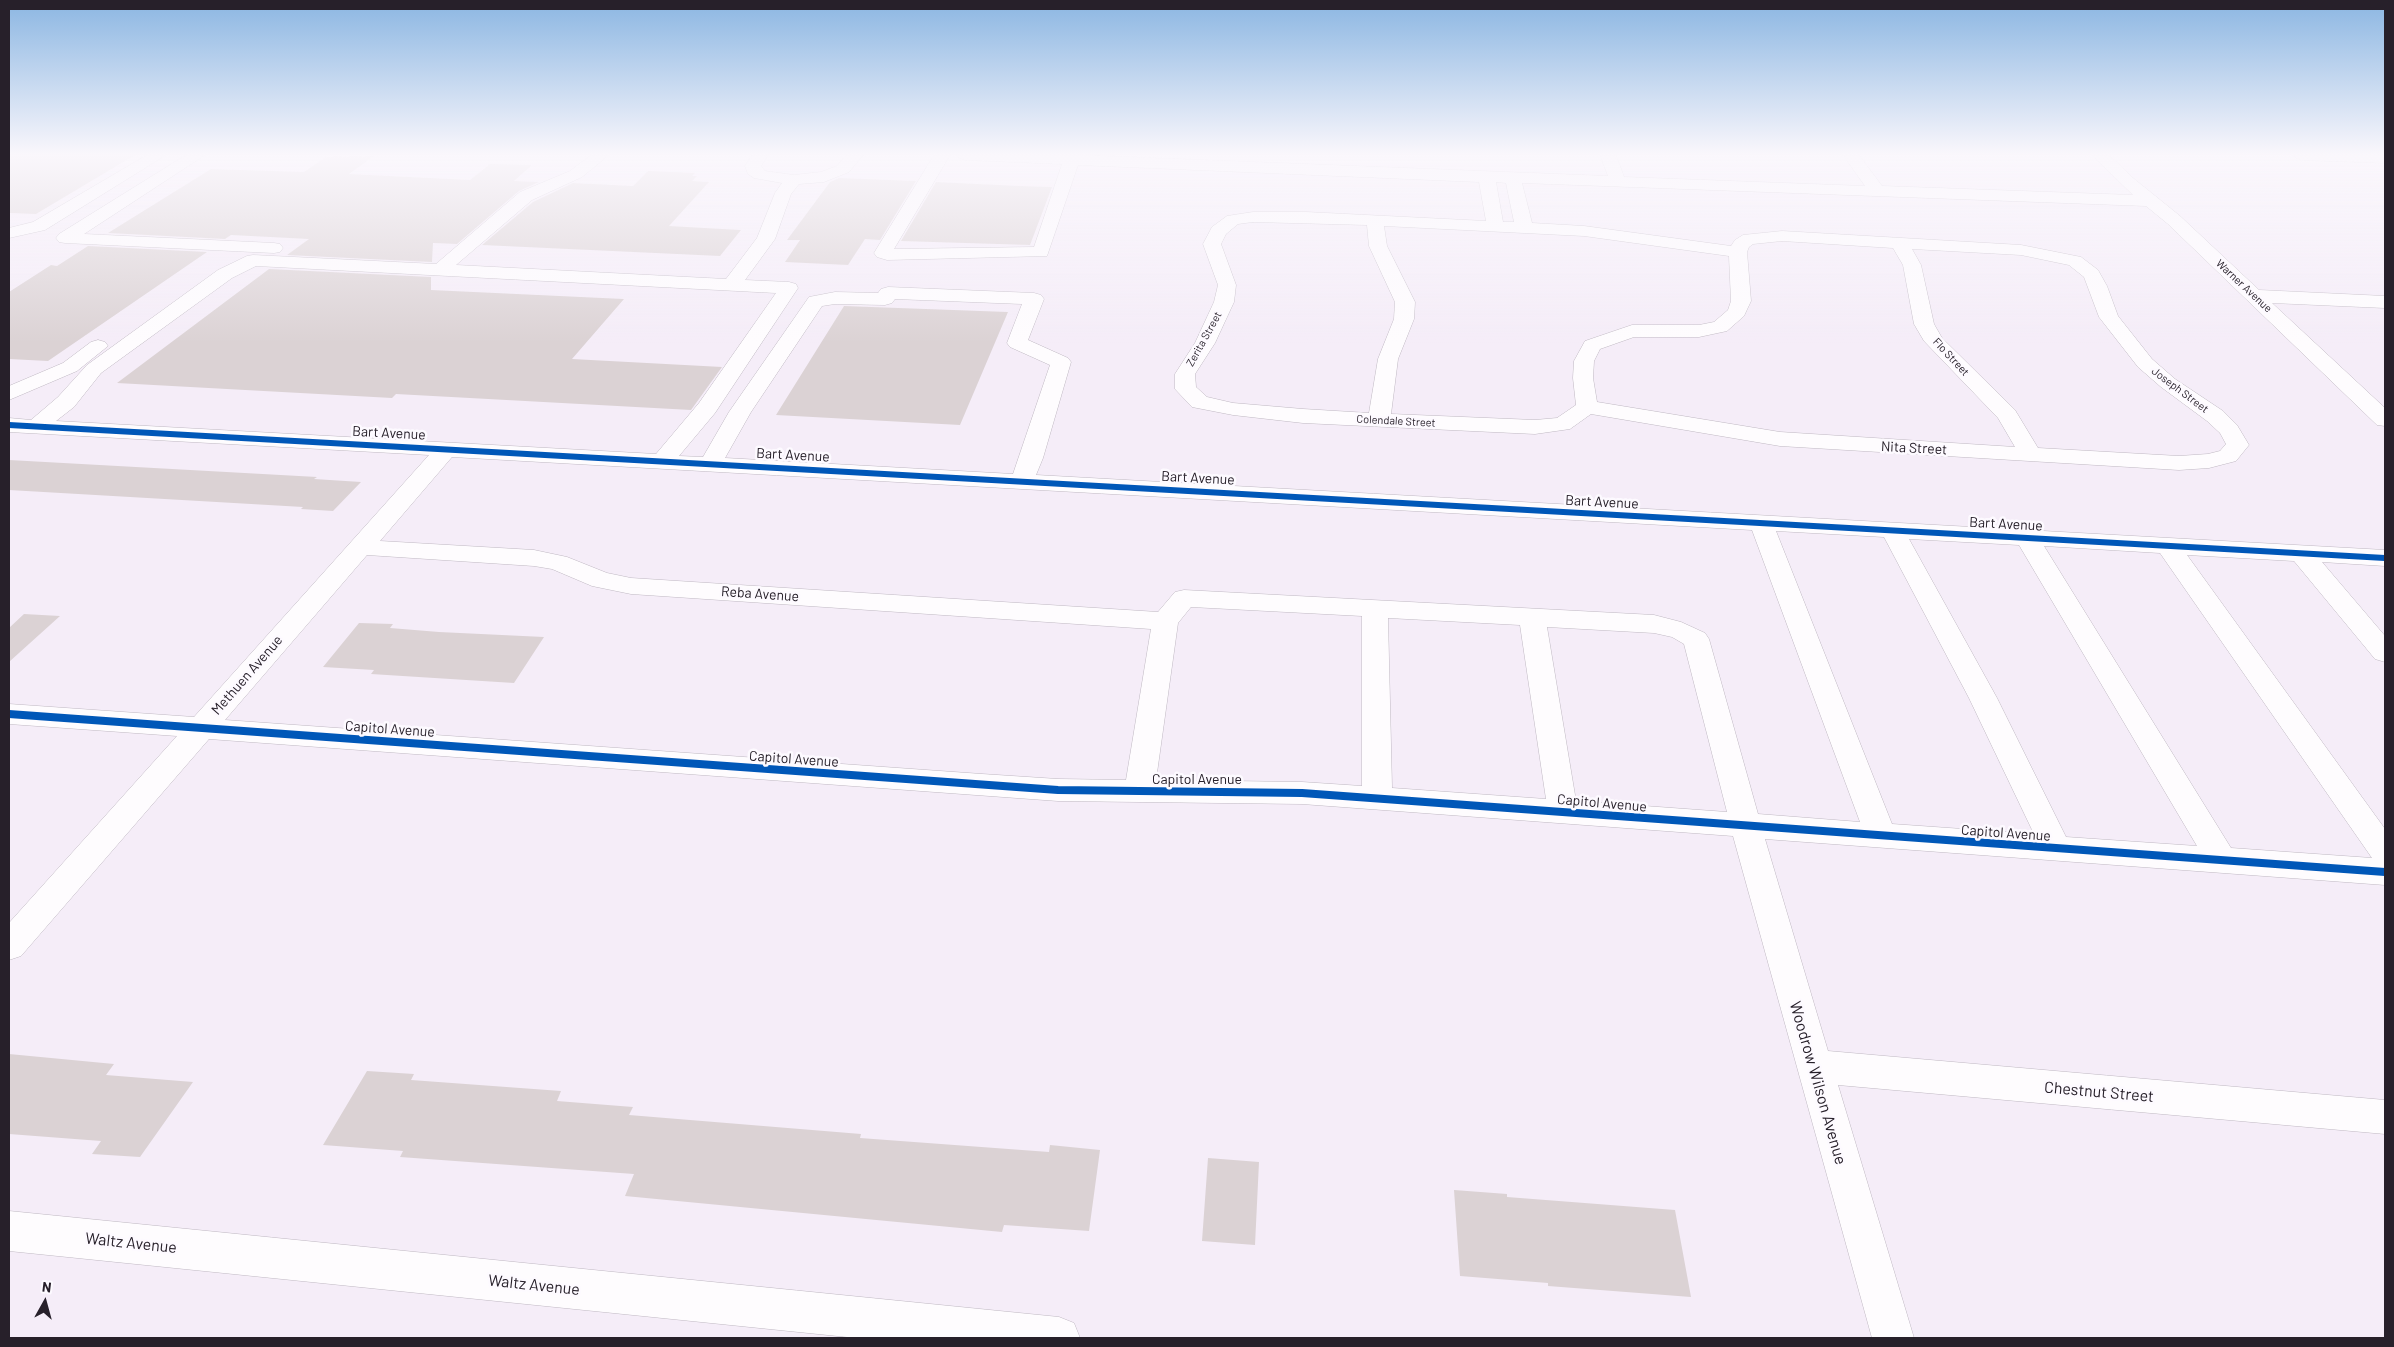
<!DOCTYPE html>
<style>
body{margin:0}
#map{position:relative;width:2394px;height:1347px;overflow:hidden;background:#f5edf8;font-family:Barlow,sans-serif}
canvas{display:block}
.frame{position:absolute;inset:0;border:10px solid #27202a;pointer-events:none}
.north{position:absolute;left:20px;top:1277px;width:50px;height:50px;-webkit-text-stroke:4px #fdfaff;paint-order:stroke;rotate:7deg;font-size:14px;font-weight:700;line-height:20px;text-align:center;color:#27202a}
.north::after{content:'';display:block;margin:auto;width:18px;height:22px;background:#27202a;clip-path:polygon(50% 0,100% 100%,50% 72%,0 100%)}
</style>
<div id="map">
<canvas width="2394" height="1347"></canvas>
<div class="frame"></div>
<div class="north">N</div>
</div>
<script>
const context = document.querySelector('canvas').getContext('2d');
context.lineJoin = 'round';
function fillPath(path, color) { context.fillStyle = color; context.fill(path, 'evenodd'); }
const shape = rows => new Path2D(rows.map(r => 'M' + r).join(''));
function trace(path, color, width, dash) { context.strokeStyle = color; context.lineWidth = width; context.lineCap = dash ? 'butt' : 'round'; context.setLineDash(dash || []); context.stroke(path); }
function drawText(font, color, halo, rows, align = 'center') {
  context.font = font + ' Barlow,sans-serif'; context.lineWidth = 5; context.setLineDash([]); context.textBaseline = 'middle'; context.strokeStyle = halo; context.fillStyle = color; for (const [text, x, y, turn = 0] of rows) {
    context.save(); context.translate(x, y); context.rotate((+turn || 0) * Math.PI / 180); context.textAlign = isNaN(turn) ? turn : align; if (halo) context.strokeText(text, 0, 0); context.fillText(text, 0, 0); context.restore();
  }
}
fillPath(shape([
 [9,155,135,155,36,214,9,213],
 [374,156,349,174,470,180,490,164,532,165,514,181,539,182,519,191,457,244,433,243,432,262,287,255,309,239,231,235,225,239,108,233,211,169,304,172,326,157],
 [648,171,695,173,692,176,697,176,692,181,709,182,669,226,741,230,720,256,482,245,533,202,573,183,633,186],
 [839,178,916,181,880,240,865,239,848,265,785,262,800,240,787,240,830,182],
 [936,182,1020,186,1052,187,1030,245,901,241],
 [88,246,207,252,48,361,9,359,9,292,51,265,57,266],
 [269,269,431,277,431,290,624,299,572,359,722,367,691,410,396,394,392,398,117,383],
 [844,306,1008,312,960,425,776,415],
 [9,460,317,477,314,479,361,482,333,511,301,509,303,507,9,490],
 [24,614,60,616,9,662,9,628],
 [359,623,393,624,390,628,439,632,544,637,514,683,371,674,374,670,323,667],
 [9,1054,114,1064,106,1075,193,1082,140,1157,92,1154,101,1141,9,1134],
 [367,1071,414,1074,411,1080,561,1091,557,1101,633,1107,629,1115,861,1134,860,1138,1049,1152,1050,1145,1100,1150,1089,1231,1004,1225,1002,1232,625,1196,634,1174,400,1157,403,1151,323,1145],
 [1208,1158,1259,1162,1255,1245,1202,1241],
 [1454,1190,1507,1194,1507,1197,1675,1210,1691,1297,1548,1286,1548,1283,1460,1276]
]), '#dbd2d4');
const minor = shape([
 [147,155,166,155,45,230,9,238,9,228,33,222,147,155],
 [186,155,205,155,84,234,274,243,280,244,283,248,280,252,274,253,65,243,59,242,56,238,59,234,186,155],
 [591,155,609,155,582,177,532,200,456,265,726,279,757,238,775,193,782,183,754,178,748,174,745,166,752,155,768,155,761,166,765,171,794,175,821,172,837,166,846,155,863,155,849,172,824,182,799,184,791,194,775,239,745,280,789,282,796,284,798,288,715,413,679,456,703,457,729,412,809,297,835,292,878,293,881,289,888,287,1034,293,1041,295,1044,299,1028,340,1068,358,1071,362,1043,458,1036,475,2385,550,2385,566,2322,562,2385,636,2385,662,2375,659,2294,561,2187,555,2385,829,2385,885,1765,839,1828,1051,2385,1100,2385,1134,1838,1085,1914,1338,1872,1338,1733,836,1302,804,1058,801,209,739,21,956,9,960,9,923,177,736,9,724,9,704,194,717,429,455,9,432,9,418,31,420,58,397,87,365,218,270,247,256,253,255,436,264,520,192,570,171,591,155],
 [256,266,776,293,699,403,656,454,56,421,74,407,101,373,232,278,256,266],
 [895,299,1022,304,1007,343,1010,347,1050,365,1013,474,725,458,751,412,822,306,835,304,885,305,892,303,895,299],
 [452,457,1752,530,1860,822,1758,814,1709,639,1705,633,1681,622,1654,615,1184,590,1175,592,1158,612,631,578,607,573,567,557,534,550,380,541,452,457],
 [1776,531,1884,537,1969,698,2034,834,1892,824,1776,531],
 [1909,539,2019,545,2197,846,2066,837,1997,698,1909,539],
 [2044,546,2160,553,2372,858,2231,848,2044,546],
 [367,555,534,566,552,569,592,586,631,594,1151,629,1126,780,1058,779,982,774,225,720,367,555],
 [1191,607,1362,616,1362,786,1302,782,1156,780,1178,623,1191,607],
 [1388,618,1520,625,1546,799,1392,788,1388,618],
 [1547,627,1654,633,1672,637,1684,644,1727,812,1576,801,1547,627],
 [934,155,950,155,894,249,1034,247,1062,164,965,160,959,158,957,155,1078,155,1608,176,1600,155,1616,155,1624,177,1865,186,1843,155,1859,155,1882,186,2133,195,2092,155,2109,155,2133,178,2180,216,2259,290,2385,296,2385,308,2272,303,2385,408,2385,426,2377,425,2168,224,2146,206,1522,183,1532,223,1584,226,1731,246,1735,240,1743,235,1782,231,2021,245,2081,257,2098,270,2107,286,2118,316,2152,359,2175,379,2223,411,2237,425,2249,445,2236,461,2209,468,2179,470,1780,446,1591,414,1570,429,1535,434,1303,423,1233,415,1192,407,1175,389,1175,374,1195,343,1214,302,1218,285,1203,244,1212,227,1227,216,1253,212,1306,212,1486,221,1479,182,1078,165,1047,256,887,260,877,257,874,253,934,155],
 [1496,182,1506,183,1514,222,1503,222,1496,182],
 [1253,222,1367,225,1369,246,1395,302,1394,319,1378,359,1369,413,1303,409,1233,403,1207,397,1196,387,1195,374,1215,343,1234,302,1236,285,1221,244,1226,234,1238,224,1253,222],
 [1384,226,1584,236,1729,256,1731,301,1728,310,1714,322,1699,325,1632,325,1585,341,1574,361,1573,378,1576,405,1557,418,1535,420,1391,414,1398,359,1414,319,1415,302,1387,246,1384,226],
 [1782,241,1893,248,1903,265,1914,324,1924,341,1998,418,2015,447,1780,432,1597,402,1593,378,1594,361,1600,349,1634,337,1699,337,1727,331,1744,316,1751,301,1747,252,1749,247,1753,244,1782,241],
 [1912,249,2021,255,2069,265,2084,277,2099,317,2138,367,2161,387,2207,421,2220,433,2226,444,2220,451,2208,454,2179,456,2038,448,2015,410,1942,338,1934,324,1921,265,1912,249],
 [2292,155,2385,155,2385,163,2300,160,2292,155],
 [98,340,105,342,108,346,77,371,9,400,9,386,63,363,91,342,98,340],
 [9,1211,1059,1317,1074,1323,1080,1338,857,1338,9,1251,9,1211]
]);
trace(minor, '#bfb8c2', 1);
fillPath(minor, '#fefcfe');
trace(shape([
 [9,425,2385,558]
]), '#0057b8', 6);
trace(shape([
 [9,714,1058,790,1302,793,2385,872]
]), '#0057b8', 8);
const sky = context.createLinearGradient(0, 0, 0, 343);
sky.addColorStop(0, '#8bb6e2');
sky.addColorStop(0.45, '#faf7fc');
sky.addColorStop(1, '#faf7fc00');
context.fillStyle = sky;
context.fillRect(0, 0, 2394, 343);
drawText('11px', '#27202a', '#fdfaff', [
 ["Warner Avenue",2244,286,43],
 ["Zerita Street",1204,339,-61],
 ["Flo Street",1951,357,47],
 ["Joseph Street",2180,390,37],
 ["Colendale Street",1396,421,3]
]);
drawText('14px', '#27202a', '#fdfaff', [
 ["Bart Avenue",389,433,3],
 ["Nita Street",1914,448,3],
 ["Bart Avenue",793,455,3],
 ["Bart Avenue",1198,478,3],
 ["Bart Avenue",1602,502,3],
 ["Bart Avenue",2006,524,3],
 ["Reba Avenue",760,594,4],
 ["Methuen Avenue",247,675,-49],
 ["Capitol Avenue",390,729,4],
 ["Capitol Avenue",794,759,4],
 ["Capitol Avenue",1197,779],
 ["Capitol Avenue",1602,803,5],
 ["Capitol Avenue",2006,833,4]
]);
drawText('16px', '#27202a', '#fdfaff', [
 ["Woodrow Wilson Avenue",1818,1083,74],
 ["Chestnut Street",2099,1092,5],
 ["Waltz Avenue",131,1243,6],
 ["Waltz Avenue",534,1285,6]
]);
</script>
